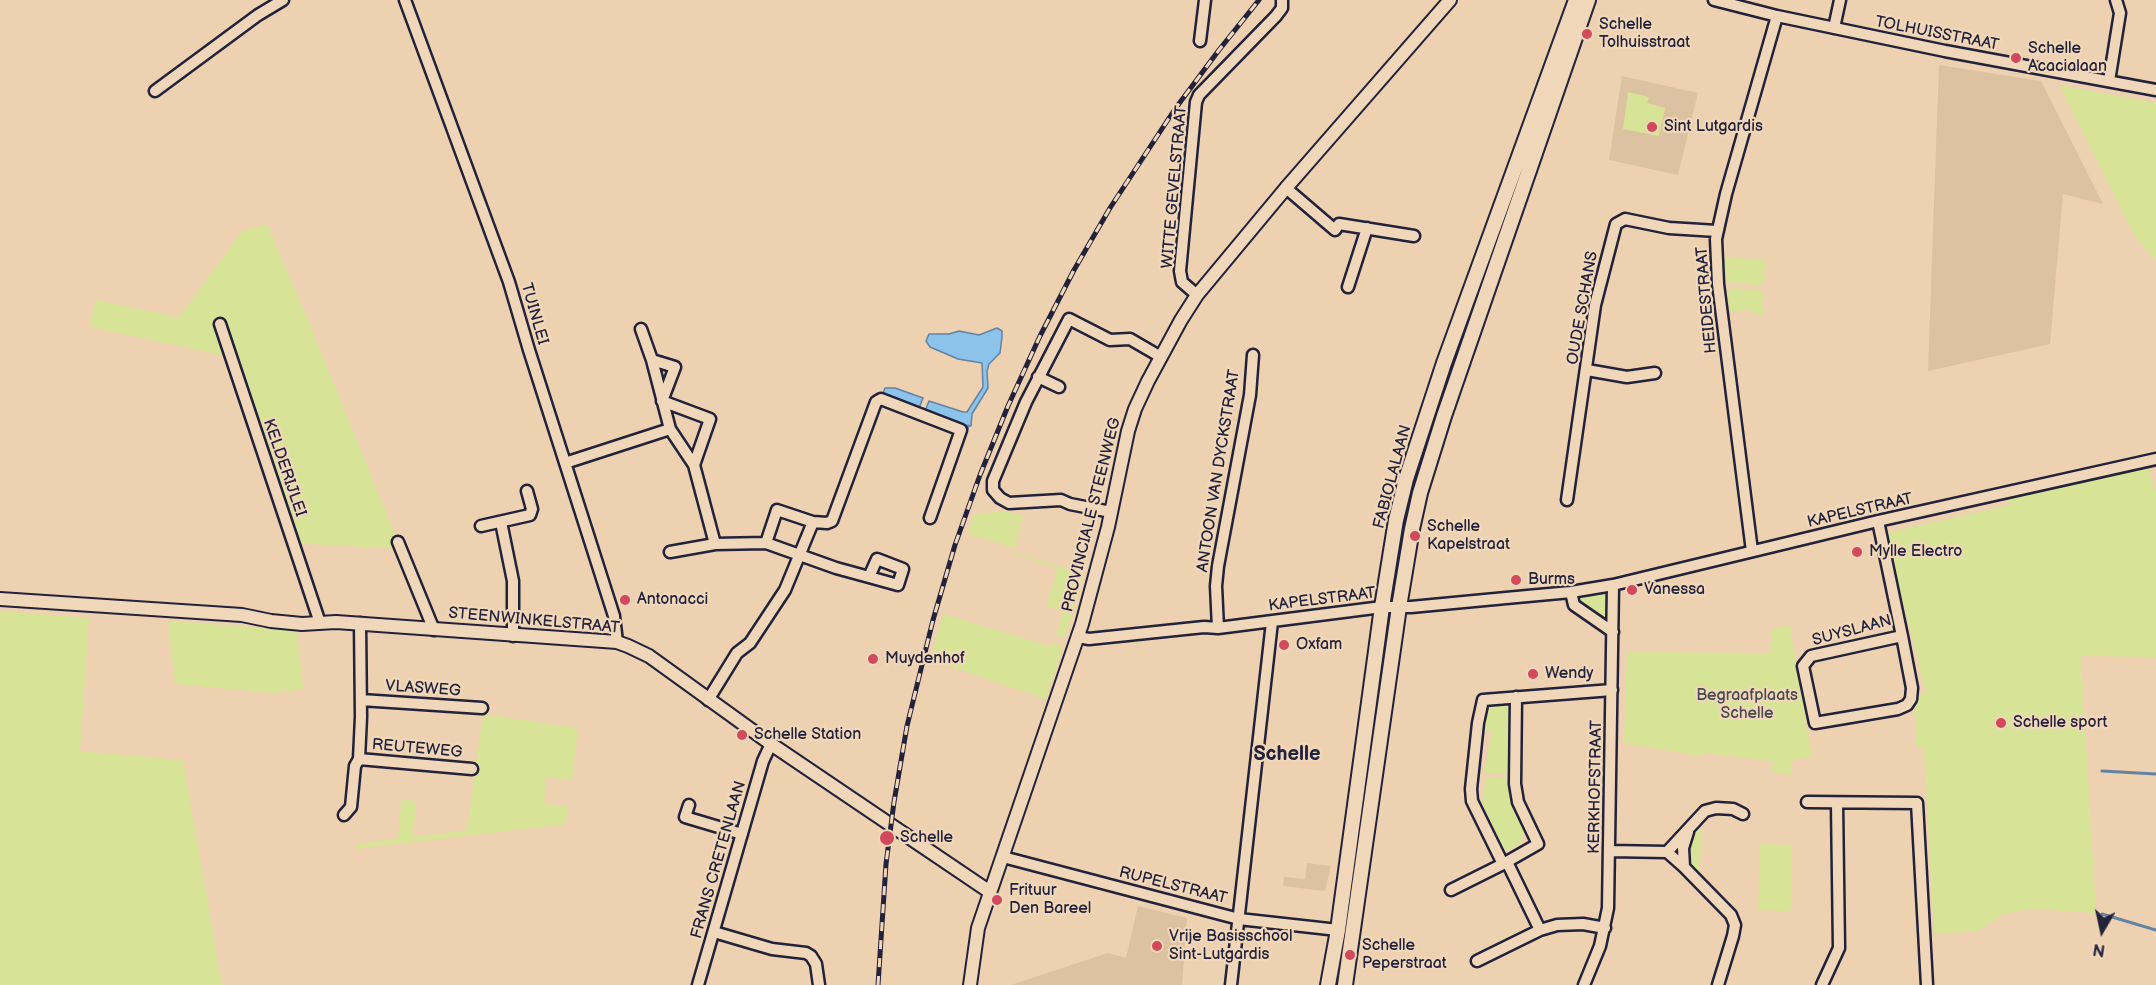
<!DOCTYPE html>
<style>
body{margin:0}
#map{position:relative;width:2156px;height:985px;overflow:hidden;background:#edd1b0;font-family:"Balsamiq Sans",sans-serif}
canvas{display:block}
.north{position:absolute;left:2072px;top:901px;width:60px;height:60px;-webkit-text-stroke:4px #f1d7b9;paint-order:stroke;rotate:189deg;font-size:16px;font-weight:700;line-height:24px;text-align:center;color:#22223b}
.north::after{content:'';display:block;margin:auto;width:21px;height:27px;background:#22223b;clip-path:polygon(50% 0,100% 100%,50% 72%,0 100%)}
</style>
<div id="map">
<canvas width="2156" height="985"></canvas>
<div class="north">N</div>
</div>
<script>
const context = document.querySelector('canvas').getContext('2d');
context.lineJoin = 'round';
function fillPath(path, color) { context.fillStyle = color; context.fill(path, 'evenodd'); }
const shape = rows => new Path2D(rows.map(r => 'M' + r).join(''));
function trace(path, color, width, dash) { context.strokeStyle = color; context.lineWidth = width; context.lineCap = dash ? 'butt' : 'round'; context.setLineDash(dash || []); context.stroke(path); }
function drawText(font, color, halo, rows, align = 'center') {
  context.font = font + ' "Balsamiq Sans",sans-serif'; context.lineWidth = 4.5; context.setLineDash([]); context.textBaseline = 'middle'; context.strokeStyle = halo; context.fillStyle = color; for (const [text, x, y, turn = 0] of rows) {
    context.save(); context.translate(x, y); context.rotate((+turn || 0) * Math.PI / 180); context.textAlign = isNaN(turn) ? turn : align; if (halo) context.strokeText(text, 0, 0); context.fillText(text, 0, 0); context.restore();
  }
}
fillPath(shape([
 [1939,65,2041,81,2103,204,2063,194,2050,344,1928,371],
 [1622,76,1698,93,1678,175,1609,160],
 [1307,863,1331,866,1325,891,1283,886,1284,877,1305,879],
 [1138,906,1187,918,1182,985,1011,985,1108,953,1126,958]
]), '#ddc2a1');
fillPath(shape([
 [2059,85,2156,103,2156,262,2134,235],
 [1628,92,1649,97,1647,103,1665,108,1659,136,1623,129],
 [267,224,308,320,401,549,294,543,230,357,90,327,95,300,179,317,242,231],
 [1723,257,1766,260,1764,283,1759,285,1726,282],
 [1732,288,1763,291,1763,317,1748,310,1730,312,1727,292],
 [2148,466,2156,493,2156,657,2081,656,2096,913,2031,909,2003,914,1978,931,1934,934,1924,748,1916,748,1914,698,1926,692,1885,533,2009,505,2007,497],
 [1005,511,1023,516,1015,548,968,534,974,514],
 [1013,552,1076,571,1076,574,1084,576,1065,637,1056,636,1063,611,1046,606,1058,568,1013,554],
 [1602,592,1608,596,1607,620,1605,622,1578,602,1583,595],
 [0,611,89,618,80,751,183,760,222,985,0,985],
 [943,614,1050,646,1053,644,1063,646,1046,699,930,660],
 [168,621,297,630,303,689,274,693,175,684],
 [1790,625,1812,757,1792,760,1791,775,1772,772,1773,761,1703,753,1699,756,1624,743,1627,652,1770,653,1772,629],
 [1492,703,1510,703,1513,705,1512,773,1484,773,1492,732,1484,730,1487,709],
 [483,714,578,728,572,780,546,777,544,804,568,806,566,824,356,849,355,845,398,838,401,800,416,801,413,837,467,830],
 [1486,777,1511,778,1511,795,1526,833,1523,835,1521,844,1503,853,1481,810],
 [1694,829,1702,829,1699,876,1692,866,1688,852],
 [1760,844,1791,845,1791,911,1758,910]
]), '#d7e396');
const water = shape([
 [997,328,1002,331,1002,337,1000,353,989,364,987,371,988,388,972,414,971,426,966,426,925,411,929,401,963,412,967,412,983,387,982,363,958,359,930,347,926,341,929,334,949,334,959,331,979,335,997,328],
 [885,388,895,388,923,398,919,408,883,393,885,388]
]);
fillPath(water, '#8cc3ea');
trace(water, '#6283a4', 1.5);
trace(shape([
 [943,498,968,426],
 [2102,771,2156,774],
 [2102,914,2156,930]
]), '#6283a4', 3);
const minor = shape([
 [405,0,509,282,529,350,614,616,617,642],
 [1714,0,1777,16,1945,51,2156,90],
 [1834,28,1840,0],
 [1200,41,1205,0],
 [2109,81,2120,13,2116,0],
 [155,91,258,15,283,0],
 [1286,188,1335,230,1339,224,1414,236],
 [1348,287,1367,228],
 [1197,295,1182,282,1180,271,1196,102,1199,95,1276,16,1282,8,1282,0],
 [220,324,320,623],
 [641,329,652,360,670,429,694,465,715,544],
 [652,360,675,367,662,401,710,419,694,465],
 [1587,370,1627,377,1655,373],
 [1038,377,1059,387],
 [565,463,670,429],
 [1567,500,1595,305,1616,224,1625,219,1669,228,1717,231],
 [1111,512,1070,504,1061,500,1009,503,1000,498,993,490,993,481,1026,402,1069,319,1110,340,1130,339,1161,357],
 [1878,521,1902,636,1811,656,1803,666,1815,723,1898,709,1907,705,1911,699,1912,688,1902,636],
 [501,522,513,581,513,636],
 [481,526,530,515,532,509,527,491],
 [398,542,434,630],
 [766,543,777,510,813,522,827,523,832,521,876,402,881,399,961,430,930,518],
 [1752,551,1718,284,1716,239,1726,194,1777,16],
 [670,552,715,544,766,543,836,568,869,577,898,585,903,569,877,559,869,577],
 [1571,592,1574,605,1613,632],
 [1218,628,1216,586,1218,566,1250,395,1253,355],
 [1078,637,1089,639,1204,627,1218,628,1382,607,1411,607,1506,598,1571,592,1613,585,1878,521,2156,459],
 [1516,697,1515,784,1518,802,1538,844,1503,864,1472,801,1471,789,1478,723,1483,700,1612,690],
 [361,700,482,708],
 [708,700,737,653,750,643,785,590,813,522],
 [359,759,472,769],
 [1807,802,1917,803,1927,985],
 [689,805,685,817,742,834],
 [344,815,351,807,355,766,359,759,361,717,360,623],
 [1610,851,1667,852,1684,867,1731,915,1735,925,1733,936,1718,985],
 [1667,852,1705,811,1716,808,1733,809,1743,814],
 [1003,857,1239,919,1338,930],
 [1507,862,1540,930],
 [1684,867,1683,848,1688,832],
 [1451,890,1503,864],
 [714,932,772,949,806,953,811,956,816,964,819,985],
 [1477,961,1540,930,1557,925,1583,924,1605,928],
 [698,985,763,761,771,744],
 [1231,985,1272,622],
 [1584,985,1600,946,1608,908,1613,585],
 [1822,985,1839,948,1837,804]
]);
const tertiary = shape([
 [0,599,242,615,271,621,302,624,336,622,617,642,628,646,649,656,771,744,990,892],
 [970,985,978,928,1082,624,1108,527,1128,431,1135,409,1148,381,1181,320,1197,295,1286,188,1450,0]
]);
const secondary = shape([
 [1328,985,1338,930,1382,607,1396,520,1406,479,1444,363,1576,0],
 [1345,985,1399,607,1412,529,1420,493,1444,416,1588,0]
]);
trace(minor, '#22223b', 15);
trace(tertiary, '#22223b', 16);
trace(secondary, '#22223b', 18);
trace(minor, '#f1d7b9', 10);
trace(tertiary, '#f1d7b9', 12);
trace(secondary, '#f1d7b9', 14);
const rail = shape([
 [878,985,886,864,894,802,907,726,933,620,955,545,980,475,1008,406,1040,336,1074,270,1110,208,1175,109,1219,50,1259,0]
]);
trace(rail, '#22223b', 5);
trace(rail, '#f1d7b9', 3, [9]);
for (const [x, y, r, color] of [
 [1587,34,6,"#d1495b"],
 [2016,58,6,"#d1495b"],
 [1652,127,6,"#d1495b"],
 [1415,536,6,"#d1495b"],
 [1857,552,6,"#d1495b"],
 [1516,580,6,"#d1495b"],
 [1632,590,6,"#d1495b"],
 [625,600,6,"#d1495b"],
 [1284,645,6,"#d1495b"],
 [873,659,6,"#d1495b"],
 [1533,674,6,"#d1495b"],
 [2001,723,6,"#d1495b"],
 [742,735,6,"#d1495b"],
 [887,838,8,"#d1495b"],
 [997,900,6,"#d1495b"],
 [1157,946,6,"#d1495b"],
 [1350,955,6,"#d1495b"]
]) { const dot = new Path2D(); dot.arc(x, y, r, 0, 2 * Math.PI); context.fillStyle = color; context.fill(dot); trace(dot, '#f1d7b9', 2); }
drawText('16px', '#22223b', '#f1d7b9', [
 ["Schelle",1599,25],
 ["Tolhuisstraat",1599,43],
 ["Schelle",2028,49],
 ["Acacialaan",2028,67],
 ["Sint Lutgardis",1664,127],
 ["Schelle",1427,527],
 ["Kapelstraat",1427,545],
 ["Mylle Electro",1869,552],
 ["Burms",1528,580],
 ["Vanessa",1644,590],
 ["Antonacci",637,600],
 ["Oxfam",1296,645],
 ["Muydenhof",885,659],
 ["Wendy",1545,674],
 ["Schelle sport",2013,723],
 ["Schelle Station",754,735],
 ["Schelle",900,838],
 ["Frituur",1009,891],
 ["Den Bareel",1009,909],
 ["Vrije Basisschool",1169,937],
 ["Sint-Lutgardis",1169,955],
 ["Schelle",1362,946],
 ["Peperstraat",1362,964]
], 'left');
drawText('16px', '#22223b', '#f1d7b9', [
 ["TOLHUISSTRAAT",1937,34,11],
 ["WITTE GEVELSTRAAT",1175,187,-85],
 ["HEIDESTRAAT",1707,300,-95],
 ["OUDE SCHANS",1583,308,-80],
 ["TUINLEI",534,314,74],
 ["KELDERIJLEI",284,468,71],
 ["ANTOON VAN DYCKSTRAAT",1219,471,-81],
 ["FABIOLALAAN",1393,477,-75],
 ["KAPELSTRAAT",1860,511,-13],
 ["PROVINCIALE STEENWEG",1092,515,-76],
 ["KAPELSTRAAT",1322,600,-7],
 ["STEENWINKELSTRAAT",534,621,5],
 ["SUYSLAAN",1852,631,-15],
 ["VLASWEG",423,689,4],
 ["REUTEWEG",417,749,5],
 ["KERKHOFSTRAAT",1596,787,-89],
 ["FRANS CRETENLAAN",719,860,-74],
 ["RUPELSTRAAT",1173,886,14]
]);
drawText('16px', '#46494d', '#f1d7b9', [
 ["Begraafplaats",1747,696],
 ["Schelle",1747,714]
]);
drawText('bold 20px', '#22223b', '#f1d7b9', [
 ["Schelle",1287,755]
]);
</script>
